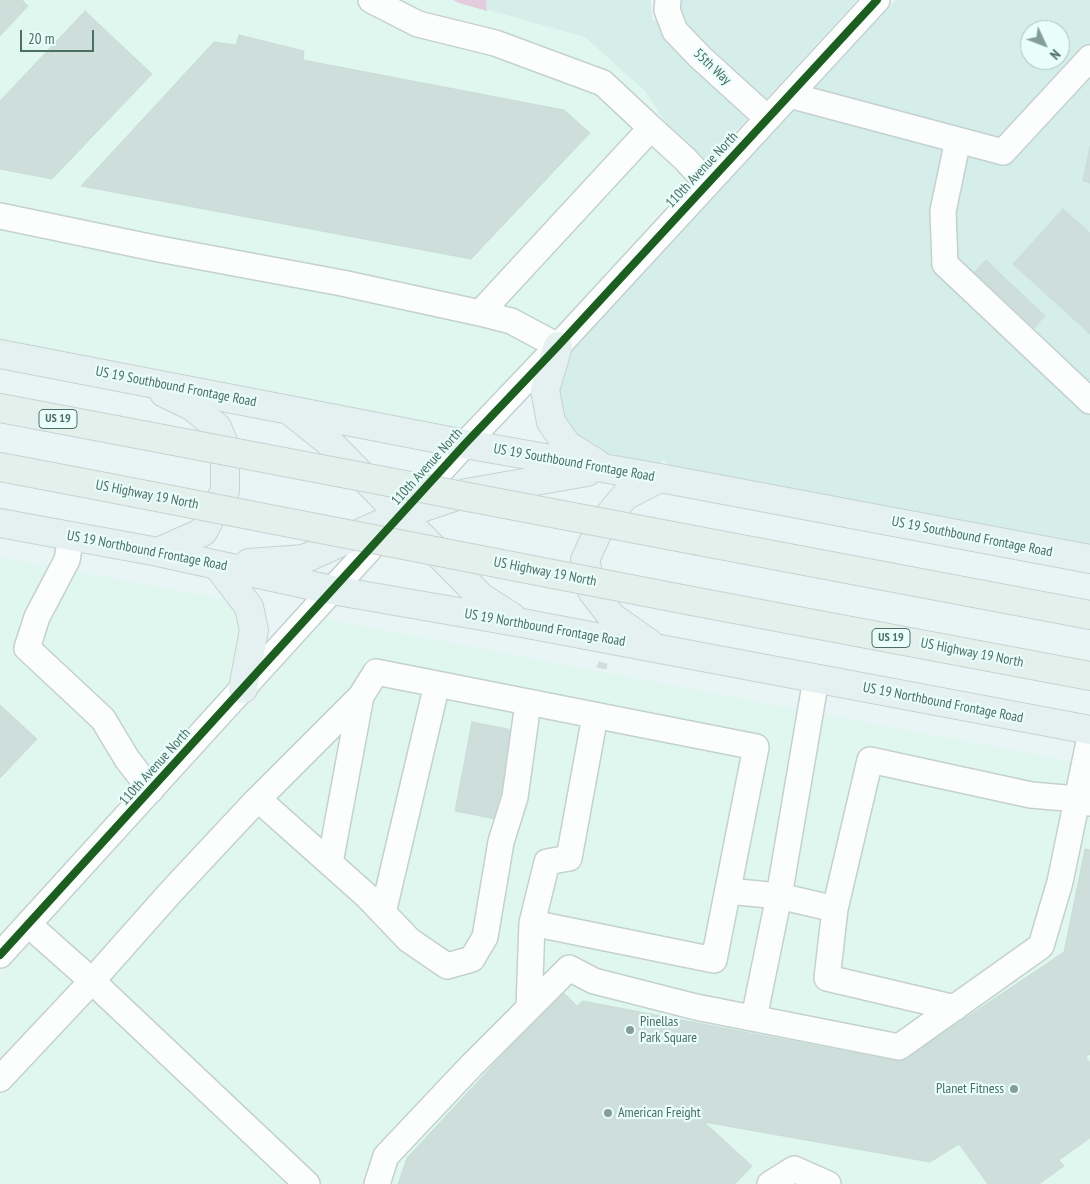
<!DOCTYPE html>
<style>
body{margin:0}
#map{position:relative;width:1090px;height:1184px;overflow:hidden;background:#e8f5f4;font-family:"PT Sans Narrow",sans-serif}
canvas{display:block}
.north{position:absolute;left:1020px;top:20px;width:50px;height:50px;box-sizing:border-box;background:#e9fdfb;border:1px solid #aac4be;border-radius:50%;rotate:133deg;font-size:14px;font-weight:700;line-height:20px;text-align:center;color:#4b6f63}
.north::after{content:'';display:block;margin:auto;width:18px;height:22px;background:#829e96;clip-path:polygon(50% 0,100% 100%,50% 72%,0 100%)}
.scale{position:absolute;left:20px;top:30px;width:74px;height:22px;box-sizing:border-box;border:2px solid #4b6f63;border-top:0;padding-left:6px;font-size:15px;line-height:18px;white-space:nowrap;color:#4b6f63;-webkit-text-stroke:4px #e9fdfb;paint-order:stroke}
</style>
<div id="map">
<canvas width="1090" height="1184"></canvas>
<div class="north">N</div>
<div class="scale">20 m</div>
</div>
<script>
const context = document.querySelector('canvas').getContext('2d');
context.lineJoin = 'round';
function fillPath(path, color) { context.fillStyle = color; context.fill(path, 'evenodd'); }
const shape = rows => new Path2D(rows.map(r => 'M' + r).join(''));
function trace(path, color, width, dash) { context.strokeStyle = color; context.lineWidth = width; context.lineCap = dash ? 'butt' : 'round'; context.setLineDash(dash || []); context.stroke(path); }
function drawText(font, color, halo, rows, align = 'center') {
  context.font = font + ' "PT Sans Narrow",sans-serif'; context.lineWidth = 4.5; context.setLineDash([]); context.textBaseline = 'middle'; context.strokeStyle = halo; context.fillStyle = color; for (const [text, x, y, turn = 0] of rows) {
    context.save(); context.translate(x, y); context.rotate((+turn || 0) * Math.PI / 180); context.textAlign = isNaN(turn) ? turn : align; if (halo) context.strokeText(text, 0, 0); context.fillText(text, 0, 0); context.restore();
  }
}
fillPath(shape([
 [486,0,651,0,652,19,657,21,666,40,690,65,748,118,698,171,585,37,487,11],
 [682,0,857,0,766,99,709,48,687,25,681,9],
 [896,0,1090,0,1090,545,668,466,664,460,657,464,616,458,615,454,607,455,576,435,564,418,559,392,570,354],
 [1030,30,1060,30,1060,60,1030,60]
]), '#d6eee9');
fillPath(shape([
 [0,0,453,0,585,37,645,91,698,171,553,331,459,429,291,396,283,390,280,393,136,365,125,360,120,363,0,340],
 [0,557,228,600,236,611,240,629,230,682,0,934],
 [325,619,1090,765,1090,1184,0,1184,0,976,248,705,254,706,256,696]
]), '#dff7ef');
fillPath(shape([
 [453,0,486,0,487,11,459,3]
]), '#e3ccdb');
const building = shape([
 [0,0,22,0,28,6,0,36,0,0],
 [85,11,152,74,52,179,0,169,0,101,85,11],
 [239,35,304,51,303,60,564,110,590,133,471,259,81,186,214,42,236,45,239,35],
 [1090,146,1090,183,1083,181,1090,146],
 [1063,209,1090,233,1090,334,1013,264,1063,209],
 [986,260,1045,316,1031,331,972,275,986,260],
 [599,662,607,664,606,669,597,667,599,662],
 [0,705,37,739,0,778,0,705],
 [472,722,523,732,505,821,455,811,472,722],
 [1085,849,1090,850,1090,1054,1086,1057,1090,1063,1090,1138,1059,1160,1064,1166,1039,1184,988,1184,959,1144,930,1162,704,1122,752,1166,735,1184,398,1184,407,1158,562,991,577,1006,583,1001,885,1059,903,1060,1064,952,1085,849]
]);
fillPath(building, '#cededb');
trace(building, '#cbddd8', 1);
const minor = shape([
 [371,0,418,24,495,43,603,83,651,128],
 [668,0,667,10,675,31,700,57,767,118],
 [789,95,1003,152,1090,58],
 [958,140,943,211,945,264,1090,401],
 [0,216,154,248,342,283,480,313,651,128,685,159,707,183],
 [480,313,511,321,558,346],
 [71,536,67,560,37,617,27,648,103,719,127,759,151,790],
 [816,679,779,896,835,909,870,760,1031,795,1077,799,1090,803],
 [258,799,368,897,409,940,447,966,472,959,485,937,501,842,515,797,528,703],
 [330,863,361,696],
 [728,891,779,896,754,1018],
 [835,909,827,978,955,1008],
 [383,913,437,684],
 [532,923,547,862,569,858,595,716],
 [0,955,465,444,558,346,877,0],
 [0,1079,92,981,28,924],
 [307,1184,92,981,170,893,255,802,361,696,376,672,756,747,714,960,532,923,529,1008],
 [377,1184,386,1156,471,1066,569,968,594,981,696,1007,899,1047,1041,946,1060,882,1090,737],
 [770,1184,794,1169,828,1184]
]);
const major = shape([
 [558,346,545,390,551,422,567,445,596,463],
 [0,354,465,444,660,478,1090,559],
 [290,411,329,442,481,597,512,617],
 [0,523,158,552,332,590,522,623,1090,730],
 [158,552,203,532,225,491,225,446,217,427,193,407,164,393],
 [249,563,304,559,400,515,466,493,587,472],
 [217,565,249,607,254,630,243,689],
 [649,643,612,617,592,591,585,560,601,525,625,496,660,478]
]);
const highway = shape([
 [0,408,116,430],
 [0,467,105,487],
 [699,541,1090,615],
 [692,601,1090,676]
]);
trace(minor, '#c4d1cf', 28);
trace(major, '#c5d3d0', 30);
trace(highway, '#c5d3d0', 30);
trace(minor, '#fcfefd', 25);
trace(major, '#e5f0f0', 28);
trace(highway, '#e4f0eb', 28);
const highwayBridge = shape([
 [116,430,699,541],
 [105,487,692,601]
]);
trace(highwayBridge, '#c5d3d0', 30, []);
trace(highwayBridge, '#e4f0eb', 28);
trace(shape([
 [0,955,465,444,558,346,877,0]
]), '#1b5e20', 8);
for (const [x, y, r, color] of [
 [630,1030,5,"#829e96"],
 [1014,1089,5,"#829e96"],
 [608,1113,5,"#829e96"]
]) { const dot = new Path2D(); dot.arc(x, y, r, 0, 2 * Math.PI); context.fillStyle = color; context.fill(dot); trace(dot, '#e9fdfb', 2); }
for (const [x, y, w] of [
 [58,419,38],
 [891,638,38]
]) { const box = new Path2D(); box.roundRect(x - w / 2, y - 9.5, w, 19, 4); context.fillStyle = '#e9fdfb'; context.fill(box); trace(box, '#4b6f63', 1); }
drawText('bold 12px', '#4b6f63', null, [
 ["US 19",58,419],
 ["US 19",891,638]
]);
drawText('14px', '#4b6f63', '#e9fdfb', [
 ["55th Way",712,67,43],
 ["110th Avenue North",702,170,-47],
 ["US 19 Southbound Frontage Road",176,387,11],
 ["US 19 Southbound Frontage Road",574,463,10],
 ["110th Avenue North",427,467,-48],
 ["US Highway 19 North",147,495,11],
 ["US 19 Southbound Frontage Road",972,537,11],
 ["US 19 Northbound Frontage Road",147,551,11],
 ["US Highway 19 North",545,572,11],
 ["US 19 Northbound Frontage Road",545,628,10],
 ["US Highway 19 North",972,653,11],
 ["US 19 Northbound Frontage Road",943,703,11],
 ["110th Avenue North",155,767,-48]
]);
drawText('14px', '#4b6f63', '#e9fdfb', [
 ["Pinellas",640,1022],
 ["Park Square",640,1038],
 ["Planet Fitness",1004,1089,"right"],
 ["American Freight",618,1113]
], 'left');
</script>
